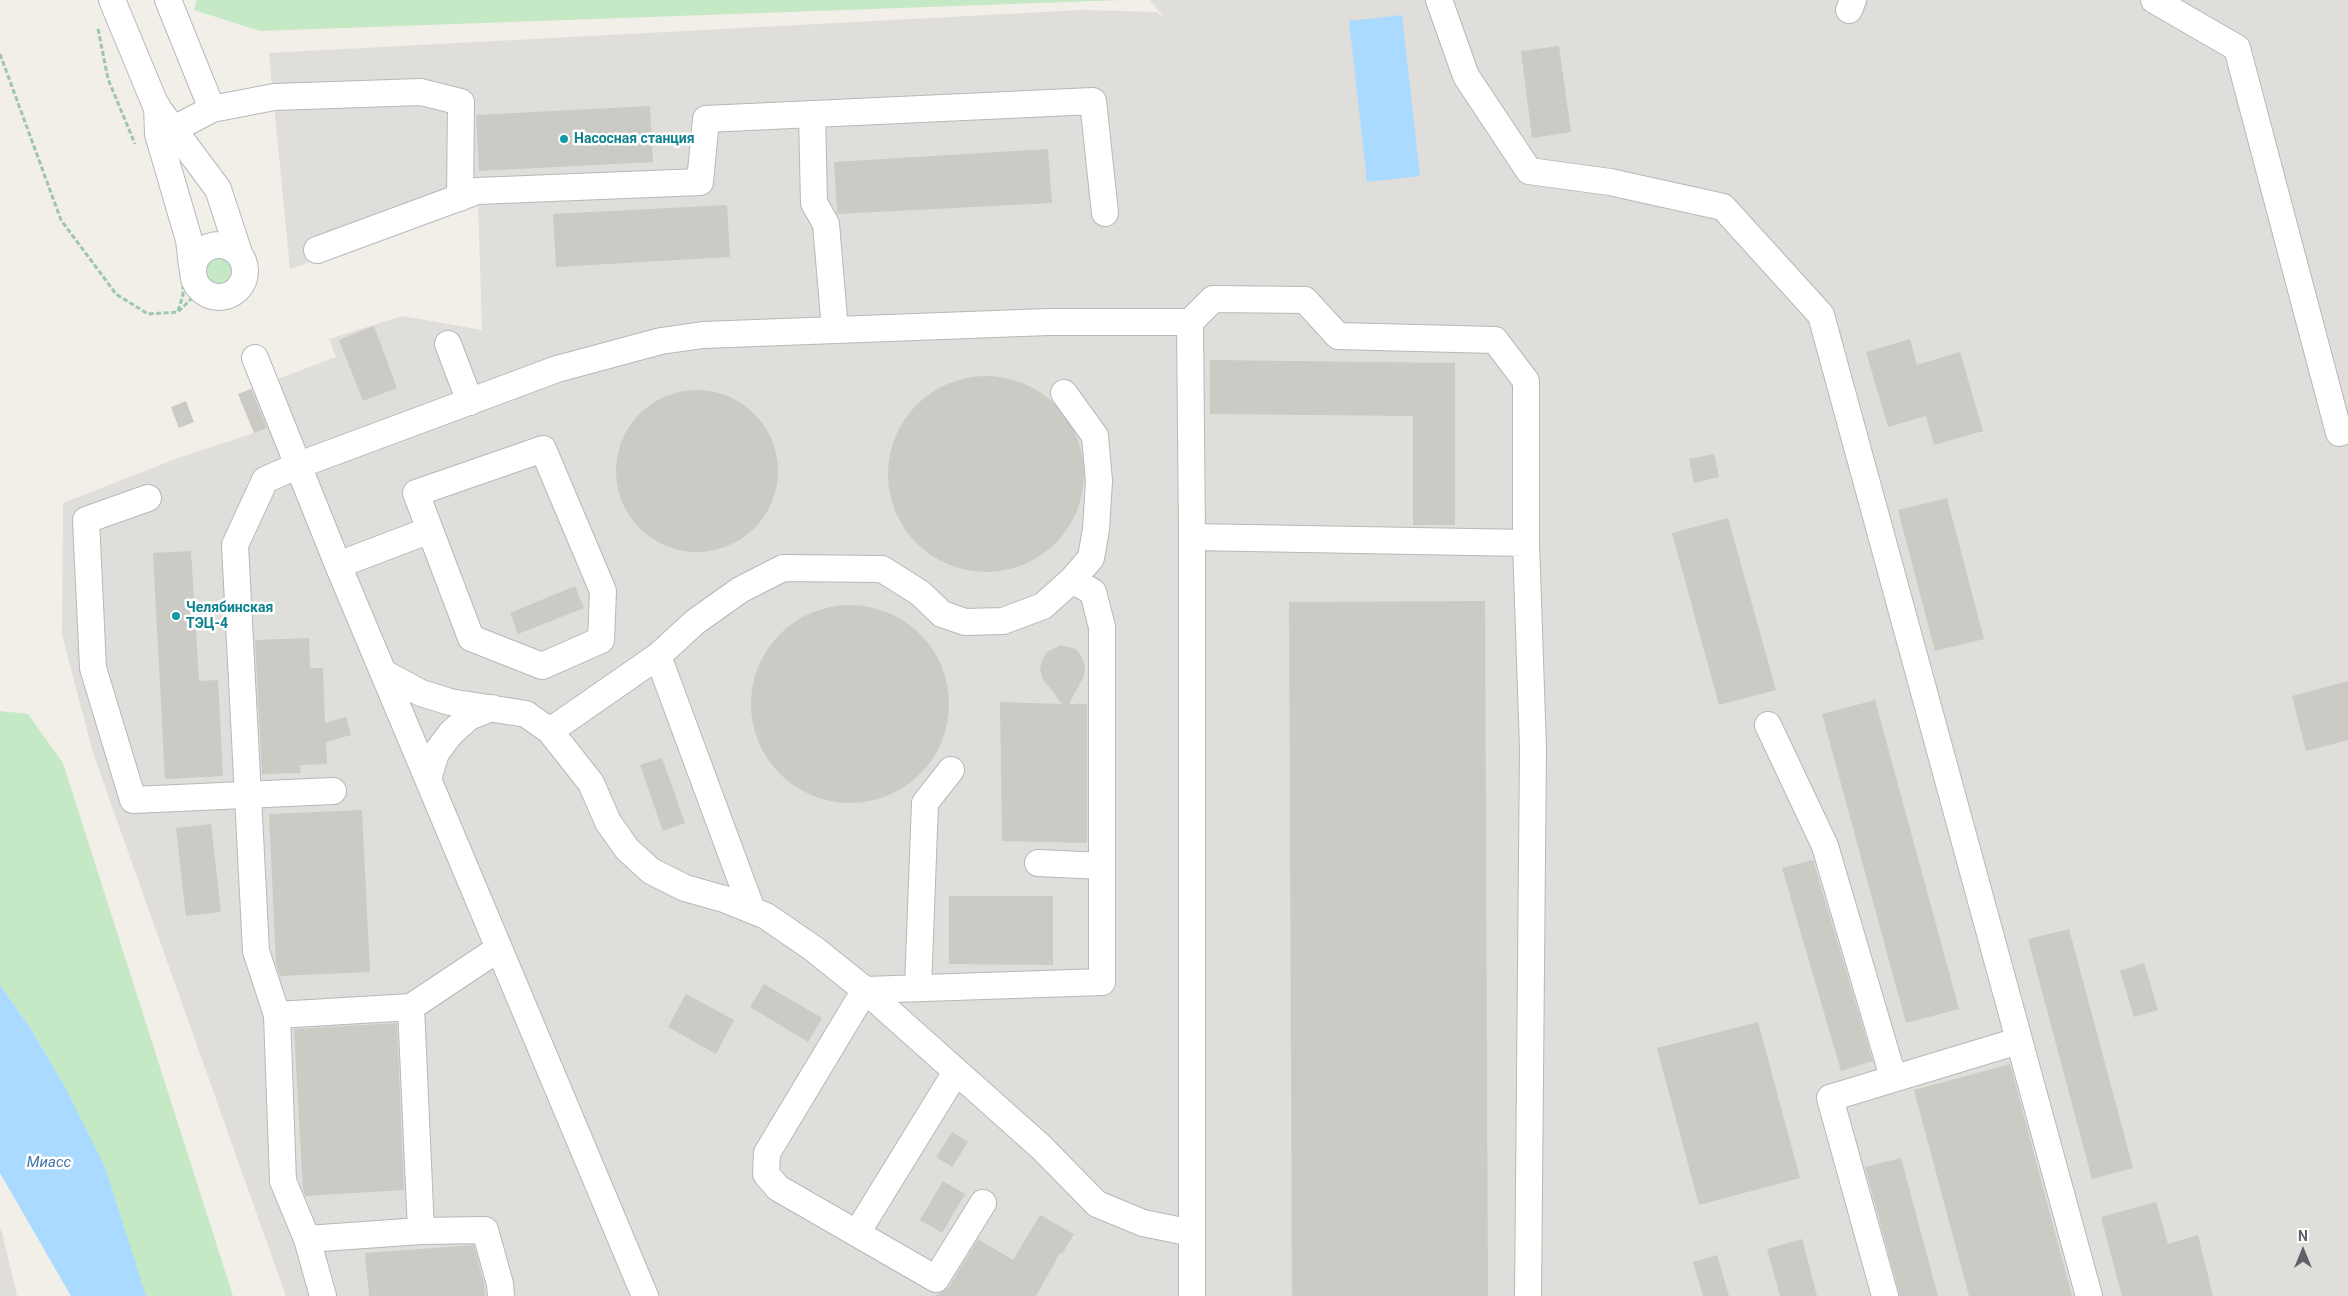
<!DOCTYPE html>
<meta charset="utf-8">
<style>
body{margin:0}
#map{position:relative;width:2348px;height:1296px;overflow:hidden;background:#f1efe8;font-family:Roboto,sans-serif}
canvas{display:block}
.north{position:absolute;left:2278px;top:1226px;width:50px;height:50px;-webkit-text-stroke:4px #fff;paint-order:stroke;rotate:0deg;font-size:14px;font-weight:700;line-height:20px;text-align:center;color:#5f6368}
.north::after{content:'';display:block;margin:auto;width:18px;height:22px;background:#5f6368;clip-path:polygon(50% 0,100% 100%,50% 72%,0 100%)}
</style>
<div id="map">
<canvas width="2348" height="1296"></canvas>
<div class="north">N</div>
</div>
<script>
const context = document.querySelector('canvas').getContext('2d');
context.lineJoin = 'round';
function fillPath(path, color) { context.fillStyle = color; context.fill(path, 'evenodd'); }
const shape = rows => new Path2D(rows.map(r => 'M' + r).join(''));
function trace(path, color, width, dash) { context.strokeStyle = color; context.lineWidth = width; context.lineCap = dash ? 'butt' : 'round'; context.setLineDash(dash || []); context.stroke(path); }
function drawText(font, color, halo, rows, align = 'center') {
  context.font = font + ' Roboto,sans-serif'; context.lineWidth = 5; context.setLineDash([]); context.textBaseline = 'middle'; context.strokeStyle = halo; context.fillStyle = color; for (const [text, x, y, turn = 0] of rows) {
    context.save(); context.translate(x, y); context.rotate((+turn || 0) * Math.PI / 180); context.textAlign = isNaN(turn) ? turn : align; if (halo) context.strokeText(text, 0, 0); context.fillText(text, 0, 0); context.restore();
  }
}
fillPath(shape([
 [1150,0,2348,0,2348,1296,286,1296,93,753,62,635,63,503,178,458,254,433,238,394,336,357,329,339,402,316,482,330,478,204,290,269,269,53,1082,10,1157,12,1165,19],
 [0,1228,2,1232,17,1296,0,1296]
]), '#e0deda');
fillPath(shape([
 [197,0,1122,0,260,31,194,10],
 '200 271a19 19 0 1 1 38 0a19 19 0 1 1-38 0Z',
 [0,711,28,714,63,763,233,1296,146,1296,82,1123,63,1083,31,1029,0,985]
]), '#c5e8c5');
fillPath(shape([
 [1402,15,1420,176,1367,182,1349,21],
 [0,985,31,1029,63,1083,105,1167,146,1296,71,1296,0,1173]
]), '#aadaff');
fillPath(shape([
 [1559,46,1571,132,1532,138,1521,51],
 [650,106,653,162,479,171,476,115],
 [1048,149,1052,203,837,214,834,162],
 [727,205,730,257,556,267,553,214],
 [374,326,397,388,363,401,339,340],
 [1910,339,1917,365,1960,352,1983,431,1934,445,1926,416,1888,427,1866,352],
 [1210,360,1455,363,1455,525,1413,525,1413,416,1210,414],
 '888 474a98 98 0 1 1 196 0a98 98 0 1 1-196 0Z',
 [251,389,267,428,254,433,238,394],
 '616 471a81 81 0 1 1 162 0a81 81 0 1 1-162 0Z',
 [186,401,194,422,179,428,171,407],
 [1714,454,1719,477,1694,483,1689,459],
 [1947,498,1984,639,1935,651,1898,510],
 [1728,518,1776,690,1719,705,1672,533],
 [191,551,199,681,218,680,223,776,165,779,153,553],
 [575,586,584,608,518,634,510,613],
 [1485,601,1488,1296,1292,1296,1289,602],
 '751 704a99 99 0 1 1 198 0a99 99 0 1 1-198 0Z',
 [309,638,310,668,323,668,325,723,346,717,351,735,326,742,327,764,300,765,301,773,262,774,255,640],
 [1061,645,1076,649,1082,657,1085,666,1084,676,1069,704,1087,704,1087,843,1002,841,1000,702,1062,704,1043,679,1040,670,1042,660,1047,652],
 [2348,681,2348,740,2306,751,2292,696],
 [1875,700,1959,1009,1906,1023,1822,714],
 [662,758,685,823,663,831,640,765],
 [362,810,370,972,280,976,276,964,269,814],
 [211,824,221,912,186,916,176,828],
 [1813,860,1873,1061,1841,1071,1782,868],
 [949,896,1053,896,1053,965,949,964],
 [2069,929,2133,1168,2092,1179,2028,939],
 [2144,963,2158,1010,2134,1017,2120,971],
 [764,984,822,1018,808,1042,750,1007],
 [686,994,734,1020,716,1054,668,1027],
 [1758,1022,1800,1178,1699,1205,1657,1048],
 [397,1023,404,1190,305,1196,303,1190,294,1029],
 [2010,1064,2072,1296,1969,1296,1914,1090],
 [952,1132,968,1142,952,1167,936,1157],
 [1901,1158,1938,1296,1900,1296,1865,1167],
 [943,1181,965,1194,942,1233,920,1220],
 [2156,1202,2168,1244,2198,1235,2213,1296,2122,1296,2101,1217],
 [1040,1215,1074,1234,1062,1254,1060,1253,1036,1296,935,1296,949,1287,978,1239,1013,1260],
 [1802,1239,1817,1296,1780,1296,1767,1249],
 [474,1245,484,1283,485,1296,369,1296,365,1253],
 [1717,1255,1729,1296,1703,1296,1693,1262]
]), '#cccac5');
const minor = shape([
 [112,0,156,106,218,189,240,256],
 [168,0,212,109,174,129],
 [1439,0,1466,76,1529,171,1610,182,1723,207,1821,315,2089,1296],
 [2154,0,2237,48,2339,433,2348,430],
 [1849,10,1853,0],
 [157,106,158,134,189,240,192,266],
 [212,109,274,97,421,92,461,102,460,198],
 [812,114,814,203,826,224,835,330],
 '193 271a26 26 0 1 1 52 0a26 26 0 1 1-52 0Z',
 [317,250,477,191,700,182,706,119,1093,101,1105,213],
 [1190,322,1192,537,1526,543],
 [448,344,470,402],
 [255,358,338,565,645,1296],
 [148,498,86,520,93,668,133,800,333,791],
 [1192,537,1192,1296],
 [338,565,430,530,471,638,542,666,601,640,603,591,543,449,416,493,430,530],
 [658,656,752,910],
 [384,673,421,693,450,702,526,714,550,731,591,783,608,822,627,849,651,871,685,888,724,899,766,916,814,949,865,990,1041,1147,1097,1204,1143,1223,1192,1233],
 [1768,725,1825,846,1893,1077],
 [550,731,658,656,695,622,740,590,783,568,882,569,920,593,942,614,965,622,1003,621,1043,606,1072,580,1091,558,1096,529,1099,481,1095,436,1064,393],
 [428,779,436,753,451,733,469,717,492,708],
 [1038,863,1102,866],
 [918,988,925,803,951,770],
 [411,1007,421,1231,485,1230,500,1284,501,1296],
 [277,1015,411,1007,498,949],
 [983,1203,936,1279,778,1188,766,1174,767,1153,865,990,1102,982,1102,627,1093,592,1072,580],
 [857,1233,956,1072],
 [307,1239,421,1231],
 [323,1296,307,1239,283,1181,277,1015,256,951,235,545,265,480,299,465,557,369,661,341,703,335,1048,322,1190,322,1213,299,1305,300,1338,336,1495,340,1526,381,1526,543,1533,748,1528,1296],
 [1885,1296,1830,1098,2018,1041]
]);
trace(minor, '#b5b8bc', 28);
trace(shape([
 [98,29,108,79,135,144],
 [0,54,61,220,116,294,148,314,178,312,200,290],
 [178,311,183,295,183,286]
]), '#9cc7a9', 3, [5, 2.5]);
trace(minor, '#fff', 26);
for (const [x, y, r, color] of [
 [564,139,5,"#0f9aa8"],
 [176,616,5,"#0f9aa8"]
]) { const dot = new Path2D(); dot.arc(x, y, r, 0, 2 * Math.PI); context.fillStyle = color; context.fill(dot); trace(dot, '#fff', 2); }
drawText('bold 14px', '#0d838f', '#fff', [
 ["Насосная станция",574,139],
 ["Челябинская",186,608],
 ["ТЭЦ-4",186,624]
], 'left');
drawText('italic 15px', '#4174aa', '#fff', [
 ["Миасс",49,1163]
]);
</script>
